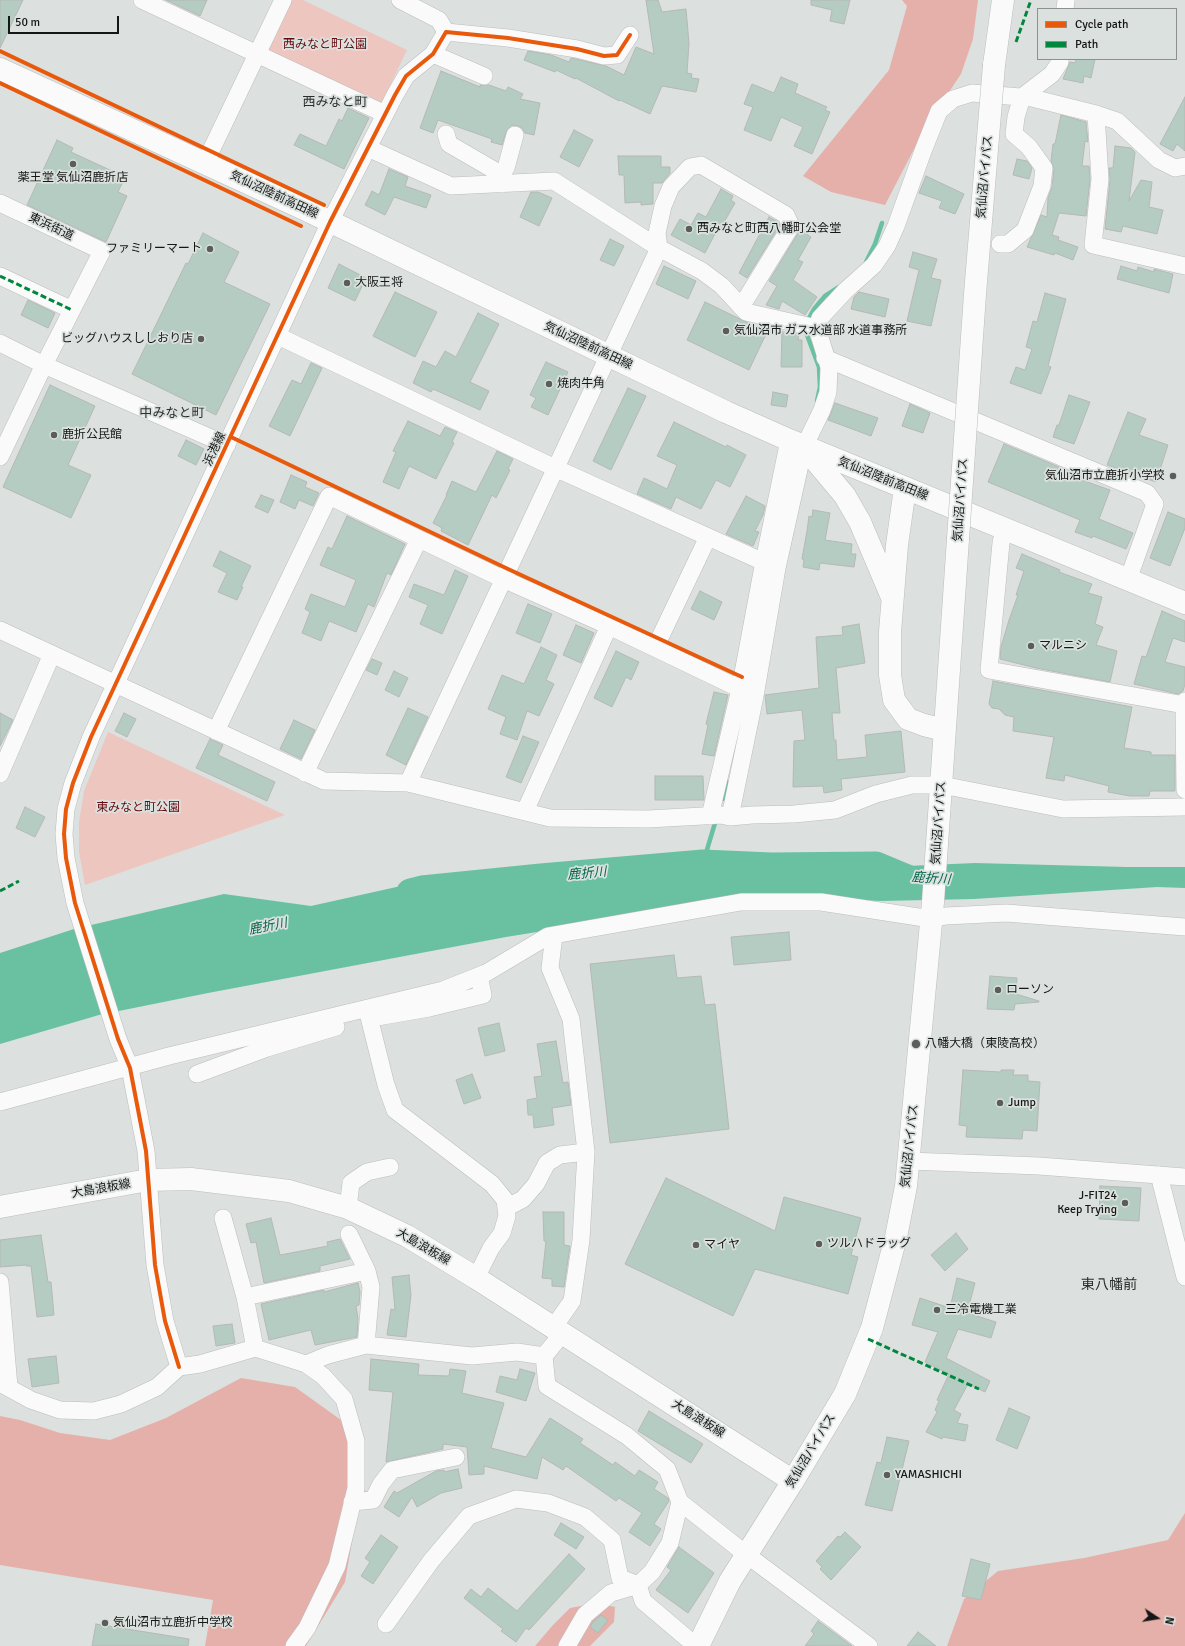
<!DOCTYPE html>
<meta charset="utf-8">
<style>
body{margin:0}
#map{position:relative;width:1185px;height:1646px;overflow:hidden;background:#dce0de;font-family:Signika,sans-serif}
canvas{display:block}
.legend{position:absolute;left:1037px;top:8px;width:140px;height:52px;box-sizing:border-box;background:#dbe1de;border:1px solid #8c908e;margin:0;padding:5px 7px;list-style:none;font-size:12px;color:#151716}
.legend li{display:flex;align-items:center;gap:8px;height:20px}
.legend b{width:20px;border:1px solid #8c908e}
.north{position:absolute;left:1137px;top:1598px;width:40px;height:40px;-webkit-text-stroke:3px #dbe1de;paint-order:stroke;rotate:102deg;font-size:11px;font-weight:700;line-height:16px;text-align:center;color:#151716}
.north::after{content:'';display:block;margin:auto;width:14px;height:18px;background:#151716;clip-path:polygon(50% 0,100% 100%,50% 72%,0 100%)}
.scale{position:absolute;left:8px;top:16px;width:111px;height:18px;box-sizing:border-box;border:2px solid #151716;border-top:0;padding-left:5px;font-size:12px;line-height:14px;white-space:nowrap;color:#151716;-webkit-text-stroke:3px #dbe1de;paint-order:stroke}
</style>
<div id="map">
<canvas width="1185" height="1646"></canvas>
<ul class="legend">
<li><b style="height:5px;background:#e8590c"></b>Cycle path</li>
<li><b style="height:5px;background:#00873e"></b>Path</li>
</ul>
<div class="north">N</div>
<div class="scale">50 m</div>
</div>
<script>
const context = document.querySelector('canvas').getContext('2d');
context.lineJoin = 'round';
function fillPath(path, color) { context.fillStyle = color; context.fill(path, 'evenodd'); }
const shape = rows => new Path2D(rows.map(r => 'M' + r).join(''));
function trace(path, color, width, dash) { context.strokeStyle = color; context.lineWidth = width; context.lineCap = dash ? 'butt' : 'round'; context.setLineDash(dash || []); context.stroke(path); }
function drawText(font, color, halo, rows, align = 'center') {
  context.font = font + ' Signika,"Noto Sans JP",sans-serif'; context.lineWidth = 3.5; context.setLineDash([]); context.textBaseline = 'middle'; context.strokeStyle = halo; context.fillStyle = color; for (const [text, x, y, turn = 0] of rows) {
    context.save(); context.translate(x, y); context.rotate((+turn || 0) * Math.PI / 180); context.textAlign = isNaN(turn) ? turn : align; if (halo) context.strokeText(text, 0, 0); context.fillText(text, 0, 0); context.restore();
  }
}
fillPath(shape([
 [292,0,303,0,407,50,380,106,267,52],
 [108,732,285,815,85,885,79,852,79,822,84,791]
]), '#eec6c0');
fillPath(shape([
 [902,0,978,0,973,39,961,74,925,128,885,205,831,192,803,176,889,70,907,6],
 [241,1378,295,1387,341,1420,363,1478,345,1582,306,1646,205,1646,213,1600,0,1565,0,1416,20,1420,60,1433,110,1440,166,1418],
 [1185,1513,1185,1646,947,1646,964,1599,998,1571,1084,1558,1168,1540],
 [598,1603,615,1607,614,1622,590,1646,535,1646,553,1625,570,1608]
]), '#e6b0aa');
fillPath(shape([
 [975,863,1127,867,1185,867,1185,888,1157,887,974,899,881,901,832,899,716,903,506,937,208,993,99,1015,0,1044,0,953,74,929,224,894,311,906,419,882,495,894,757,871,884,867]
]), '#69c1a2');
trace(shape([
 [866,262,875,244,882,223],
 [809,318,814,309,825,296,839,287],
 [807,335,819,367,820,387,817,401],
 [723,799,727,782],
 [703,863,715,823]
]), '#69c1a2', 4.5);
trace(shape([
 [410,892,422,889,541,877,703,863,771,866,876,865,912,880,917,880]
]), '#69c1a2', 27);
const building = shape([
 [0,0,23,0,0,48,0,0],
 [166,0,207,0,200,16,166,0],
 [646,0,658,0,662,12,686,9,689,43,687,73,692,74,691,78,699,79,696,92,662,86,650,114,620,100,619,101,576,78,575,79,556,70,555,72,524,60,528,51,551,55,569,62,571,58,606,66,624,75,636,47,654,54,646,0],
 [811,0,850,0,844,24,830,21,832,10,811,5,811,0],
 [1076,59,1095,59,1091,78,1084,76,1083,83,1063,79,1070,62,1075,63,1076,59],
 [441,71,480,87,480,85,489,85,506,91,508,87,523,94,520,99,540,103,534,135,525,133,522,128,518,126,512,125,506,132,502,145,491,142,492,139,438,120,433,133,420,128,441,71],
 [781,77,798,84,795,93,827,107,825,110,830,112,812,154,794,146,803,127,781,117,771,141,744,130,753,107,744,104,752,84,774,93,781,77],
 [1185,97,1185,151,1177,144,1173,151,1160,144,1185,97],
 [348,108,369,118,344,169,294,145,300,134,326,146,339,119,342,121,348,108],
 [1061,115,1086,122,1088,142,1085,141,1082,166,1089,166,1090,179,1086,216,1059,213,1052,235,1059,237,1058,240,1078,247,1073,260,1055,253,1054,255,1027,247,1041,215,1047,217,1048,198,1052,187,1054,169,1051,161,1053,144,1055,144,1061,115],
 [574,130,593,140,579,167,560,157,574,130],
 [57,140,73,148,71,152,125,177,118,192,127,196,106,242,27,205,57,140],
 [1115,146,1131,148,1135,152,1129,201,1141,180,1152,182,1149,207,1163,210,1157,234,1123,226,1121,232,1105,229,1110,180,1109,168,1113,168,1115,146],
 [618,156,661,156,661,167,670,167,670,173,662,183,653,183,653,204,641,205,641,202,625,203,624,175,619,175,618,156],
 [1017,159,1027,161,1032,168,1029,179,1013,175,1017,159],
 [389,169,408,177,405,186,431,195,426,208,394,197,385,215,365,205,372,191,379,195,389,169],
 [926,176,964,194,955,214,939,208,942,201,919,193,926,176],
 [721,189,733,196,731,200,735,203,719,231,717,230,705,253,671,235,680,219,691,225,698,213,706,217,721,189],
 [531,192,538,192,552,198,539,226,520,217,531,192],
 [769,217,778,222,780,225,747,278,739,273,769,217],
 [800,230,811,237,798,260,803,262,793,280,817,297,805,315,782,301,779,309,766,305,777,286,769,281,800,230],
 [203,233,239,252,224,282,270,304,216,415,132,374,186,263,188,264,203,233],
 [610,239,624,246,614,266,600,260,610,239],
 [913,252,937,259,931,278,941,280,931,326,907,321,919,270,909,267,913,252],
 [339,264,366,278,355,301,328,288,339,264],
 [664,266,696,281,688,299,656,284,664,266],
 [1121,266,1137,271,1138,267,1154,272,1154,269,1173,274,1169,293,1117,279,1121,266],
 [395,292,437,312,415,357,373,336,395,292],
 [859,292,889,299,885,317,851,309,854,297,859,292],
 [1045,293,1066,299,1048,366,1051,367,1041,394,1010,383,1016,367,1025,370,1032,349,1026,347,1033,321,1037,322,1045,293],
 [28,300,55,313,48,328,21,315,28,300],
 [705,302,767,332,749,370,687,340,705,302],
 [478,313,499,324,470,382,489,391,480,410,433,389,431,392,413,383,423,361,436,367,445,351,456,357,478,313],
 [782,332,799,334,798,340,802,340,802,367,781,367,782,332],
 [546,362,568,372,548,415,531,407,536,398,530,395,546,362],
 [311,363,322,368,290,436,269,426,292,380,301,384,311,363],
 [50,385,95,406,68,465,91,475,71,518,3,487,50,385],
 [628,388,646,396,611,470,593,461,628,388],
 [773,392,788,395,786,407,771,405,773,392],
 [1069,395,1090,402,1074,444,1053,437,1057,425,1059,425,1069,395],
 [835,403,878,418,871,436,828,420,835,403],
 [910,404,930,413,923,433,902,426,910,404],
 [1128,412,1146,419,1139,435,1168,445,1156,482,1107,465,1128,412],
 [408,421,440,436,445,427,457,432,452,442,454,443,436,479,409,466,399,489,383,482,396,452,393,451,408,421],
 [674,422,726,447,727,445,746,455,730,487,716,480,701,509,676,497,671,509,637,494,644,478,667,489,677,465,657,456,674,422],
 [186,440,204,449,196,465,178,456,186,440],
 [1004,444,1078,475,1076,478,1110,490,1099,519,1133,533,1126,549,1093,536,1092,538,1075,532,1080,520,988,482,1004,444],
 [497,451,513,459,508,469,510,470,496,498,492,495,468,545,441,531,442,528,433,523,447,495,446,495,452,481,476,492,497,451],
 [291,475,307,482,305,487,319,493,313,506,299,500,295,509,280,502,291,475],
 [261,495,274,500,268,513,255,507,261,495],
 [746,496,765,506,763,515,755,531,759,532,753,546,726,534,746,496],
 [813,510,830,513,825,540,852,544,851,554,856,554,854,567,820,563,819,570,803,567,804,560,802,559,807,531,809,516,812,517,813,510],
 [1168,512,1185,519,1185,528,1170,566,1150,558,1168,512],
 [347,516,405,544,391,575,387,573,374,607,368,604,356,632,329,621,321,641,302,633,310,612,305,609,311,594,345,607,356,580,320,565,328,547,332,549,347,516],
 [220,551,251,566,241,587,243,587,237,600,218,592,227,573,213,566,220,551],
 [1022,554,1060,570,1059,572,1092,584,1088,593,1102,597,1095,624,1103,627,1096,645,1117,651,1110,682,1036,668,1000,659,1001,647,1009,620,1018,595,1016,595,1024,571,1016,568,1022,554],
 [455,570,468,576,442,634,420,624,428,605,409,597,414,584,444,595,455,570],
 [700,591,722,602,714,620,691,609,700,591],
 [528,604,552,614,540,643,516,633,528,604],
 [1162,611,1185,621,1185,642,1173,638,1165,662,1185,667,1185,684,1183,691,1178,694,1134,684,1142,656,1146,657,1162,611],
 [859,624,865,663,836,668,840,713,832,713,834,740,836,740,837,760,867,757,865,735,901,731,905,772,841,779,842,790,824,793,823,786,793,787,794,741,805,740,802,710,767,714,765,695,819,688,816,637,843,635,842,627,859,624],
 [576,625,594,633,581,663,563,655,576,625],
 [541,647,557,655,546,680,554,684,539,716,527,711,517,740,500,734,506,717,488,709,502,675,524,684,541,647],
 [616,651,639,662,631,680,626,677,612,707,594,698,616,651],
 [372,659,382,663,377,675,366,670,372,659],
 [394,671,408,678,399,697,385,690,394,671],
 [993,681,1132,707,1124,748,1151,752,1151,755,1175,755,1175,791,1150,791,1149,796,1130,796,1108,792,1109,786,1065,775,1064,781,1046,778,1054,737,1013,731,1014,717,1005,715,999,709,992,708,989,704,993,681],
 [714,692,728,695,714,756,702,754,708,725,706,724,714,692],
 [408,708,428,717,406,765,386,755,408,708],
 [0,713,13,720,0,746,0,713],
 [124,713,136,719,127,737,115,731,124,713],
 [294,720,315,730,301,759,280,749,294,720],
 [523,736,539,742,521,783,506,777,523,736],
 [210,739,223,745,218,755,275,782,267,801,196,768,210,739],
 [655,776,703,776,704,800,655,800,655,776],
 [25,807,45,817,35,837,16,828,25,807],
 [789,932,791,960,734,965,731,937,789,932],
 [674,955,677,978,701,976,705,1005,715,1004,729,1129,610,1143,590,964,674,955],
 [990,976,1017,978,1016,994,1039,1001,1039,1002,1015,1004,1014,1010,987,1009,990,976],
 [499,1023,505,1051,485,1056,478,1028,499,1023],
 [556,1041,563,1083,568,1082,571,1105,552,1108,554,1125,534,1128,533,1115,528,1115,527,1100,537,1098,534,1077,542,1076,537,1044,556,1041],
 [963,1070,1001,1072,1001,1070,1014,1070,1013,1075,1028,1075,1028,1081,1040,1082,1037,1131,1023,1130,1022,1139,966,1137,967,1126,959,1125,963,1070],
 [472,1074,481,1098,464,1104,456,1080,472,1074],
 [666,1178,775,1231,784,1197,861,1218,851,1255,858,1257,848,1294,755,1269,733,1316,625,1264,666,1178],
 [1100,1186,1141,1188,1139,1221,1099,1219,1100,1186],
 [543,1212,564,1212,564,1245,570,1246,564,1287,552,1286,552,1279,542,1278,546,1241,544,1241,543,1212],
 [271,1218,280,1255,328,1246,327,1242,340,1239,350,1259,320,1266,320,1271,264,1283,256,1242,251,1243,246,1224,271,1218],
 [956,1233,968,1249,945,1271,931,1255,956,1233],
 [41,1235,48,1282,51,1282,54,1315,37,1317,31,1266,26,1266,26,1265,0,1267,0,1240,41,1235],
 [409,1275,411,1295,406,1337,387,1335,391,1309,395,1310,392,1277,409,1275],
 [957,1278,975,1283,967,1313,996,1322,991,1338,958,1329,946,1358,990,1381,985,1392,968,1384,954,1410,961,1414,957,1423,968,1425,965,1441,943,1437,942,1439,926,1432,937,1412,935,1410,939,1401,937,1400,949,1374,925,1362,938,1332,912,1325,920,1298,950,1308,957,1278],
 [358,1283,360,1292,359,1305,356,1306,358,1319,357,1337,315,1345,311,1330,269,1340,261,1304,324,1290,324,1292,358,1283],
 [232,1324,235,1343,216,1346,213,1326,232,1324],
 [56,1356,59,1383,32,1387,28,1359,56,1356],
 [371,1359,419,1364,418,1375,449,1376,450,1369,466,1371,462,1393,504,1403,491,1448,526,1457,550,1418,583,1439,580,1443,613,1465,615,1462,635,1476,639,1470,658,1482,654,1489,668,1498,669,1501,654,1524,661,1529,650,1546,629,1532,642,1513,619,1498,616,1501,566,1466,563,1470,542,1457,537,1479,484,1466,484,1474,469,1475,467,1447,443,1444,443,1449,386,1462,393,1392,369,1390,371,1359],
 [520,1369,535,1373,526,1401,496,1392,500,1376,517,1380,520,1369],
 [1009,1408,1030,1417,1017,1449,996,1440,1009,1408],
 [649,1411,703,1444,691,1463,638,1431,649,1411],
 [887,1437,909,1441,892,1511,865,1505,877,1462,881,1463,887,1437],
 [458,1469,462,1488,441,1493,417,1507,412,1497,399,1517,384,1507,394,1491,397,1493,436,1471,444,1470,444,1472,458,1469],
 [561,1523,584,1537,576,1549,554,1535,561,1523],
 [845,1532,861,1547,831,1580,820,1569,822,1567,816,1561,838,1536,840,1537,845,1532],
 [381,1535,398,1547,373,1584,361,1576,370,1562,365,1558,381,1535],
 [679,1547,714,1573,688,1613,656,1590,671,1570,667,1567,679,1547],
 [569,1554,585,1569,529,1630,526,1628,516,1642,501,1631,503,1629,464,1598,471,1589,481,1597,488,1588,517,1611,569,1554],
 [971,1559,990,1564,981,1600,962,1596,971,1559],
 [601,1615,608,1620,598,1633,590,1627,593,1622,601,1615],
 [818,1621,852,1646,805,1646,814,1634,811,1631,818,1621],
 [96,1624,189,1639,188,1646,92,1646,96,1624],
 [918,1632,936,1646,907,1646,918,1632]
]);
fillPath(building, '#b4ccc2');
trace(building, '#b5b8b6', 1);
const minor = shape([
 [142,0,385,114],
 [400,0,439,20,446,32],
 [1065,9,1066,0],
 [433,54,484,76],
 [1096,114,1100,179,1093,245,1185,266],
 [446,134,449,144,499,173,502,184],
 [368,148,451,186,554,181,659,248,702,271,722,286,746,312,817,328],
 [205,163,283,0],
 [499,173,506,168,515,135],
 [0,203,102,251,44,365,0,457],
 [1000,244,1008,244,1025,230,1042,186,1044,168,1029,147,1014,134,1016,117,1022,97,1052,74,1060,62,1060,59],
 [0,276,72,310],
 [278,336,555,468,777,568],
 [0,343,44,365,227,445],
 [825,358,1147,493,1155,504,1128,580],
 [1004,530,1001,543,989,670,1184,705],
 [0,630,324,781,408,783,550,818,648,819,721,815,730,817,752,815,794,814,835,810,876,794,912,785,942,785,1063,809,1185,807],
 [655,648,708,537],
 [1185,701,1184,705,1185,790],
 [216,731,329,496,503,579,609,626,755,696],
 [305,773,419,539],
 [0,774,52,654],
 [408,783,659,248,657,233,663,206,671,187,690,167,701,165,786,215,791,226,741,307],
 [525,811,609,626],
 [710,816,740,689,764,561,789,440],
 [730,817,755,696,777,568,804,447,822,410,828,392,829,367,817,328,820,318,845,291,874,265,887,246,896,226,923,151,939,111,953,99,972,93,1032,98,1096,114,1117,121,1159,160,1175,168,1185,166],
 [367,1009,386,1085,395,1110,492,1184,505,1200,507,1216,502,1233,491,1248,476,1278],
 [377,1017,429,1008,483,995,479,976],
 [197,1074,267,1048,336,1027],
 [0,1102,169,1056,443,990,486,973,548,936,741,902,821,902,931,919,946,916,1006,913,1185,927],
 [909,1161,1039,1166,1185,1177],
 [1159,1175,1185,1277],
 [348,1208,351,1183,367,1172,390,1167],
 [506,1208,523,1199,536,1184,547,1163,560,1155,586,1152],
 [223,1218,245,1297,255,1348,306,1364,323,1376,344,1399,356,1441,356,1488,337,1566,307,1628,294,1646],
 [349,1234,367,1271,371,1287,366,1345],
 [0,1282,9,1387],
 [245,1297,367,1271],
 [553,1328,572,1301,581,1240,586,1152,571,1019,550,968,554,935],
 [544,1356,562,1334],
 [306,1364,328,1355,366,1345,472,1356,517,1352,544,1356,547,1386,627,1436,667,1469,680,1502,670,1543,652,1572,638,1585,620,1578,612,1540,585,1517,548,1503,516,1499,469,1516,431,1561,386,1624],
 [179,1367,165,1321,155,1265,146,1151,130,1068,118,1039,75,903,66,858,64,834,66,809,73,783,91,737,330,222,395,95,406,76,433,54,446,32,508,38,577,49,604,56,617,55,630,35],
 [0,1383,31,1400,60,1410,94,1411,121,1404,157,1387,179,1367,200,1364,255,1348],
 [352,1502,373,1500,381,1484,392,1470,456,1457],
 [680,1502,747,1555,869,1646],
 [567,1646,585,1615,611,1593,638,1585,643,1601,696,1646]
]);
const major = shape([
 [0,69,304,209,726,412,789,440,1185,603],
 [0,1207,148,1180,191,1179,289,1191,348,1208,407,1236,476,1278,793,1481]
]);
const highway = shape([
 [994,65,1003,0],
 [804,447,845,496,860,522,891,595],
 [905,488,897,545,890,632,890,675,894,700,908,719,924,725,944,730],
 [698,1646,730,1581,793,1481,845,1394,872,1328,896,1237,906,1186,933,902,958,539]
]);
trace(minor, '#bbbdbc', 18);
trace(major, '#bbbdbc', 23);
trace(highway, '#bbbdbc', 23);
trace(minor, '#fafafa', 17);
trace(major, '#fafafa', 22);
trace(highway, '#fafafa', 22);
const highwayBridge = shape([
 [958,539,975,294,994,65]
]);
trace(highwayBridge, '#bbbdbc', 23, []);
trace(highwayBridge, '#fafafa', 22);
trace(shape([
 [1016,42,1031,0],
 [0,276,72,310],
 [0,891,19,881],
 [868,1339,979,1389]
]), '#00873e', 3, [6, 3]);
trace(shape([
 [0,51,324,205],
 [0,83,301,226],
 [231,437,508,569,742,677],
 [179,1367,165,1321,155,1265,146,1151,130,1068,118,1039,75,903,66,858,64,834,66,809,73,783,91,737,330,222,395,95,406,76,433,54,446,32,508,38,577,49,604,56,617,55,630,35]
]), '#e8590c', 4);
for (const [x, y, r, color] of [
 [73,164,4,"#5b5d5c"],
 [689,229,4,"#5b5d5c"],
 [210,249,4,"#5b5d5c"],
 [347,283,4,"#5b5d5c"],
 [726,331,4,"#5b5d5c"],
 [201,339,4,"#5b5d5c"],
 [549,384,4,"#5b5d5c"],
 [54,435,4,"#5b5d5c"],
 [1173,476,4,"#5b5d5c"],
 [1031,646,4,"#5b5d5c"],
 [998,990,4,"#5b5d5c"],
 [916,1044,5,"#5b5d5c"],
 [1000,1103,4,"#5b5d5c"],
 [1125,1203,4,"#5b5d5c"],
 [819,1244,4,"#5b5d5c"],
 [696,1245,4,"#5b5d5c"],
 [937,1310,4,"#5b5d5c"],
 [887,1475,4,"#5b5d5c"],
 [105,1623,4,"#5b5d5c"]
]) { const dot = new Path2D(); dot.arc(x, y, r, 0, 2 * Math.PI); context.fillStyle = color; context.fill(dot); trace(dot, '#dbe1de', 1.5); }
drawText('12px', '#65080c', '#dbe1de', [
 ["西みなと町公園",325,45],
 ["東みなと町公園",138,808]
]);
drawText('12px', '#151716', '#dbe1de', [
 ["気仙沼バイパス",985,177,-85],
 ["気仙沼陸前高田線",274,195,25],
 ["東浜街道",51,227,25],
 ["気仙沼陸前高田線",588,346,25],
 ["浜港線",215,449,-65],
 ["気仙沼陸前高田線",883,479,22],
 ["気仙沼バイパス",961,500,-86],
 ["気仙沼バイパス",939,823,-86],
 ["気仙沼バイパス",910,1146,-84],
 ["大島浪板線",101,1189,-10],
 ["大島浪板線",423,1247,30],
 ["大島浪板線",698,1419,32],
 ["気仙沼バイパス",811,1451,-59]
]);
drawText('12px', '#151716', '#dbe1de', [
 ["薬王堂 気仙沼鹿折店",73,178,"center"],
 ["西みなと町西八幡町公会堂",697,229],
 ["ファミリーマート",202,249,"right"],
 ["大阪王将",355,283],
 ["気仙沼市 ガス水道部 水道事務所",734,331],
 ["ビッグハウスししおり店",193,339,"right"],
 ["焼肉牛角",557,384],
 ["鹿折公民館",62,435],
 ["気仙沼市立鹿折小学校",1165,476,"right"],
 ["マルニシ",1039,646],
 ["ローソン",1006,990],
 ["八幡大橋（東陵高校）",925,1044],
 ["Jump",1008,1103],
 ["J-FIT24",1117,1196,"right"],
 ["Keep Trying",1117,1210,"right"],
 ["ツルハドラッグ",827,1244],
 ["マイヤ",704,1245],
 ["三冷電機工業",945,1310],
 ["YAMASHICHI",895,1475],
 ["気仙沼市立鹿折中学校",113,1623]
], 'left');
drawText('13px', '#2a2e2c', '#dbe1de', [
 ["西みなと町",335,103],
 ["中みなと町",172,414]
]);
drawText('italic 13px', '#026549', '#dbe1de', [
 ["鹿折川",587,874,-5],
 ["鹿折川",931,879,4],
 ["鹿折川",268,927,-11]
]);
drawText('14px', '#2a2e2c', '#dbe1de', [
 ["東八幡前",1109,1285]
]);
</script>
